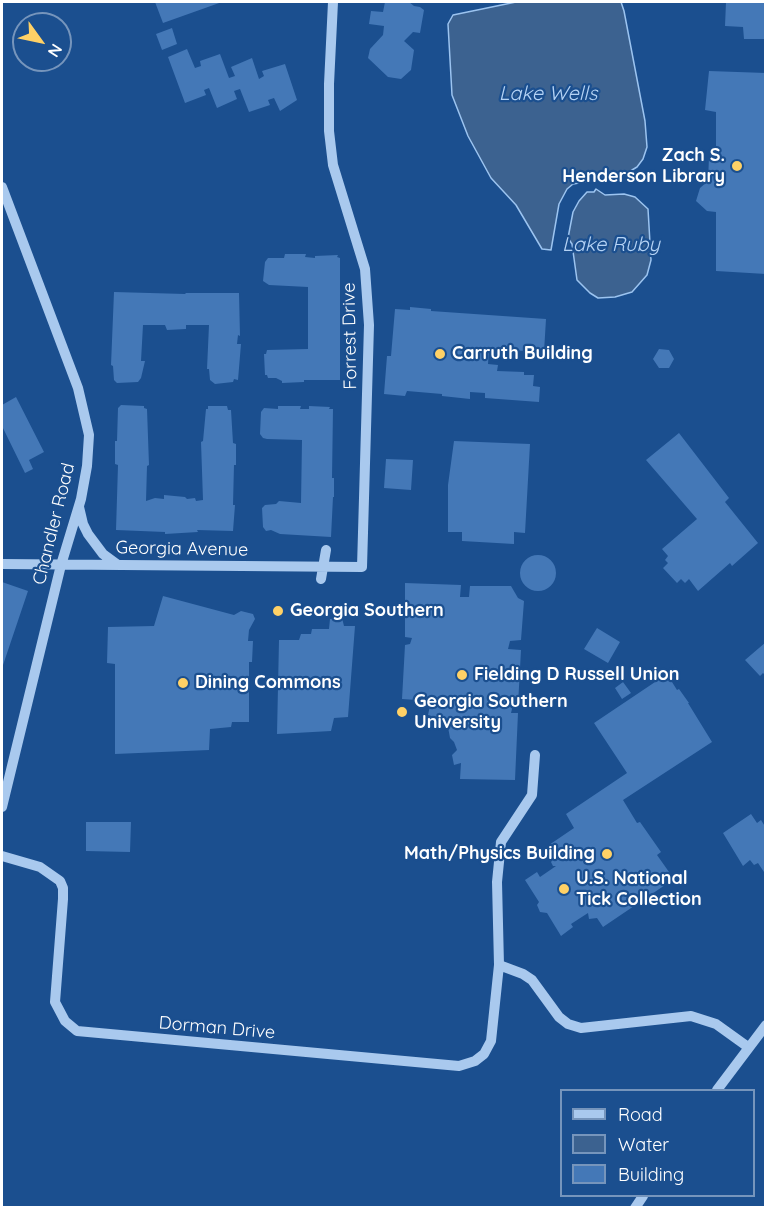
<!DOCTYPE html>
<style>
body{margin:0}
#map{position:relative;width:767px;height:1209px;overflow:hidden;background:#1b4f8f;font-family:Quicksand,sans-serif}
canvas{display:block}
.frame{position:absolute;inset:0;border:3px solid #fff;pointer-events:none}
.legend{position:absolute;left:560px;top:1089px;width:195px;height:108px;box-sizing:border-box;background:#1b4f8f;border:2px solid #7695bc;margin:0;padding:8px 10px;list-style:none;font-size:18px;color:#fff}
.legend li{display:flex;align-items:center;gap:12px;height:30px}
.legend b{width:30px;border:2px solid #7695bc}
.north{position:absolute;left:12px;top:12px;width:60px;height:60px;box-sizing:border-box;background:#1b4f8f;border:2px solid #7695bc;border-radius:50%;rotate:123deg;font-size:16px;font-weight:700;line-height:24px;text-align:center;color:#fff}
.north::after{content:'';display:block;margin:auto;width:21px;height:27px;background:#ffd166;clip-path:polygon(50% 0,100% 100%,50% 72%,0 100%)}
</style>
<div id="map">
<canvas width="767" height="1209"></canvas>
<div class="frame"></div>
<ul class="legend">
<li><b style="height:8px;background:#a9c9ee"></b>Road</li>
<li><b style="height:16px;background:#3c6290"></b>Water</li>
<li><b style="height:16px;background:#4478b7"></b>Building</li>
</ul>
<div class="north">N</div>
</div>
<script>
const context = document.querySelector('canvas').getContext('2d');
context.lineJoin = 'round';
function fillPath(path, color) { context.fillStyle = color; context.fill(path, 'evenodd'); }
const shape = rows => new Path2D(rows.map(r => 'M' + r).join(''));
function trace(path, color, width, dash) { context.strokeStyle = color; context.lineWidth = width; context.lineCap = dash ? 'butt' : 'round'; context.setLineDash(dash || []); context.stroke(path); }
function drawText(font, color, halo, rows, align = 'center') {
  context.font = font + ' Quicksand,sans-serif'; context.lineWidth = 4.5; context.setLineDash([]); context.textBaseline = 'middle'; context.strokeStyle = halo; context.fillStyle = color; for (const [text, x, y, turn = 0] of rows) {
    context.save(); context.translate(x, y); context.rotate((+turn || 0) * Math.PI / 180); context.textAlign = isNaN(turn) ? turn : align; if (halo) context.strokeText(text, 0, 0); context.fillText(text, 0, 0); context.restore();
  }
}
const water = shape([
 [516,2,621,2,624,11,645,121,647,147,643,159,637,167,622,176,573,184,567,189,559,204,551,250,542,249,516,205,491,178,468,136,452,95,448,24,453,15,516,2],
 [596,189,605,195,624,194,635,197,648,209,651,260,647,275,632,292,615,297,598,298,590,293,577,280,572,244,568,238,573,212,579,201,587,192,594,192,596,189]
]);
fillPath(water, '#3c6290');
trace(water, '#9cc4f0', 1.5);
fillPath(shape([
 [155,2,222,2,163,23],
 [385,2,409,2,414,6,420,7,424,10,420,33,413,32,404,41,414,50,411,70,401,79,388,77,368,58,370,49,383,35,384,26,369,24,371,11,383,12],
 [726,2,766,2,766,39,744,39,743,27,725,26],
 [172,28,177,44,162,50,156,34],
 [187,49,195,68,201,66,200,61,220,54,229,78,235,76,231,67,252,58,259,79,264,76,262,71,285,64,297,100,280,111,274,98,268,100,270,105,249,112,240,89,234,91,237,99,217,108,209,88,204,90,206,95,185,103,168,57],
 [709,71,766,73,766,274,716,271,716,212,707,211,696,201,700,188,708,181,709,157,716,156,716,112,705,110],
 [285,254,306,254,305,257,315,258,315,256,338,255,337,257,340,258,340,380,304,380,304,382,282,383,282,381,276,378,268,378,267,375,265,375,264,354,266,354,267,350,308,349,308,287,269,285,263,281,265,262,268,258,284,258],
 [114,292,185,294,186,293,239,293,240,336,238,335,237,344,241,344,238,380,234,379,233,382,215,384,210,380,209,369,207,369,209,325,186,325,186,329,167,330,165,325,143,325,141,361,145,361,141,378,138,382,117,383,114,380,113,366,111,365],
 [410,307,431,309,431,311,546,319,544,352,489,349,488,364,498,365,497,371,524,372,524,375,534,375,533,386,540,387,539,402,485,398,485,393,470,392,470,399,442,396,442,394,407,391,405,396,384,394,387,356,391,356,395,309,410,310],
 [659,349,669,350,674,359,669,368,659,368,653,359],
 [16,397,44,452,29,460,33,469,25,473,2,426,2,405],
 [121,405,144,406,144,408,147,409,149,465,147,466,146,501,155,498,164,499,164,495,185,497,187,499,195,498,196,501,203,500,201,442,203,441,206,409,208,409,208,406,227,406,228,410,231,410,233,443,236,444,236,465,234,465,233,505,235,505,233,531,197,530,198,532,165,534,165,532,116,530,118,465,115,464,115,441,117,441,118,408],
 [278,406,301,406,300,409,309,409,309,406,330,407,329,409,333,409,332,478,334,478,334,497,333,497,331,537,280,534,271,530,266,531,263,527,262,508,265,505,276,504,279,501,301,503,302,440,267,439,263,438,260,434,261,412,264,408,278,409],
 [679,433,729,498,725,502,758,543,732,566,730,563,698,591,689,579,685,583,681,579,677,583,663,568,668,563,665,560,668,556,662,549,697,519,646,460],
 [454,441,530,444,525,533,514,532,514,544,462,541,462,532,448,532,448,485],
 [386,459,413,460,411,490,384,488],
 '520 573a18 18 0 1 1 36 0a18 18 0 1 1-36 0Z',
 [2,582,28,591,2,668],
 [405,583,461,585,460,597,469,597,470,586,511,586,518,598,524,601,521,640,510,641,508,649,521,650,518,705,513,705,511,713,518,713,515,780,460,779,461,763,454,765,452,755,457,750,454,742,450,738,448,727,442,719,428,715,431,701,402,699,405,645,410,644,412,638,405,637],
 [163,596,234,615,241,611,253,614,255,619,249,630,248,641,253,641,252,662,249,662,249,722,232,722,231,727,210,729,209,750,115,754,115,664,107,663,108,627,154,626],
 [342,618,344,626,355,626,348,717,334,718,331,731,277,734,279,640,299,640,301,634,311,634,312,629,329,629,330,619],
 [597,628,620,642,608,663,584,649],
 [766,642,766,676,763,673,760,676,745,660],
 [667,674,677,690,679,689,689,703,688,703,712,742,623,800,637,823,640,822,661,852,657,855,674,879,603,927,597,918,589,919,588,913,571,924,573,927,561,936,547,913,540,912,537,905,539,902,525,880,537,872,540,877,556,866,553,866,551,862,556,855,549,845,574,828,566,814,627,773,594,723],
 [623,682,631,693,622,699,615,688],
 [751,814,757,823,761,820,766,828,766,875,758,863,754,865,750,860,743,866,723,833],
 [86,822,131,822,130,852,86,851]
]), '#4478b7');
trace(shape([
 [2,187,78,388,89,435,87,466,81,499,61,565,2,807],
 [79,507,83,524,88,534,103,554,118,565],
 [2,564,362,567,369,325,365,269,333,165,329,131,329,84,333,2],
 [321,579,326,550],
 [2,856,40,867,60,881,63,888,63,899,55,1002,65,1021,77,1031,459,1066,475,1061,484,1054,491,1041,499,965,497,882,501,842,532,795,535,755],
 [499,965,523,974,532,980,559,1017,568,1024,581,1028,691,1016,716,1024,748,1047],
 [717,1090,766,1025],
 [635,1208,643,1196]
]), '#a9c9ee', 10);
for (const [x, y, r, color] of [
 [737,166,6,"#ffd166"],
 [440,354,6,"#ffd166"],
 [278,611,6,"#ffd166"],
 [462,675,6,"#ffd166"],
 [183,683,6,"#ffd166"],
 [402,712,6,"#ffd166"],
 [607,854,6,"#ffd166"],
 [564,889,6,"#ffd166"]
]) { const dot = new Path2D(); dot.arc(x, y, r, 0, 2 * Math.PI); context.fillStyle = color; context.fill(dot); trace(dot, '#1b4f8f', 2); }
drawText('bold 18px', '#fff', '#1b4f8f', [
 ["Zach S.",725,156,"right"],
 ["Henderson Library",725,177,"right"],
 ["Carruth Building",452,354],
 ["Georgia Southern",290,611],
 ["Fielding D Russell Union",474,675],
 ["Dining Commons",195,683],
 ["Georgia Southern",414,702],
 ["University",414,723],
 ["Math/Physics Building",595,854,"right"],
 ["U.S. National",576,879],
 ["Tick Collection",576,900]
], 'left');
drawText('18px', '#fff', '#1b4f8f', [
 ["Forrest Drive",350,336,-91],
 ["Chandler Road",54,524,-76],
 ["Georgia Avenue",182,549,1],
 ["Dorman Drive",217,1028,5]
]);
drawText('italic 20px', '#b5d3f5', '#1b4f8f', [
 ["Lake Wells",548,94],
 ["Lake Ruby",611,245]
]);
</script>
